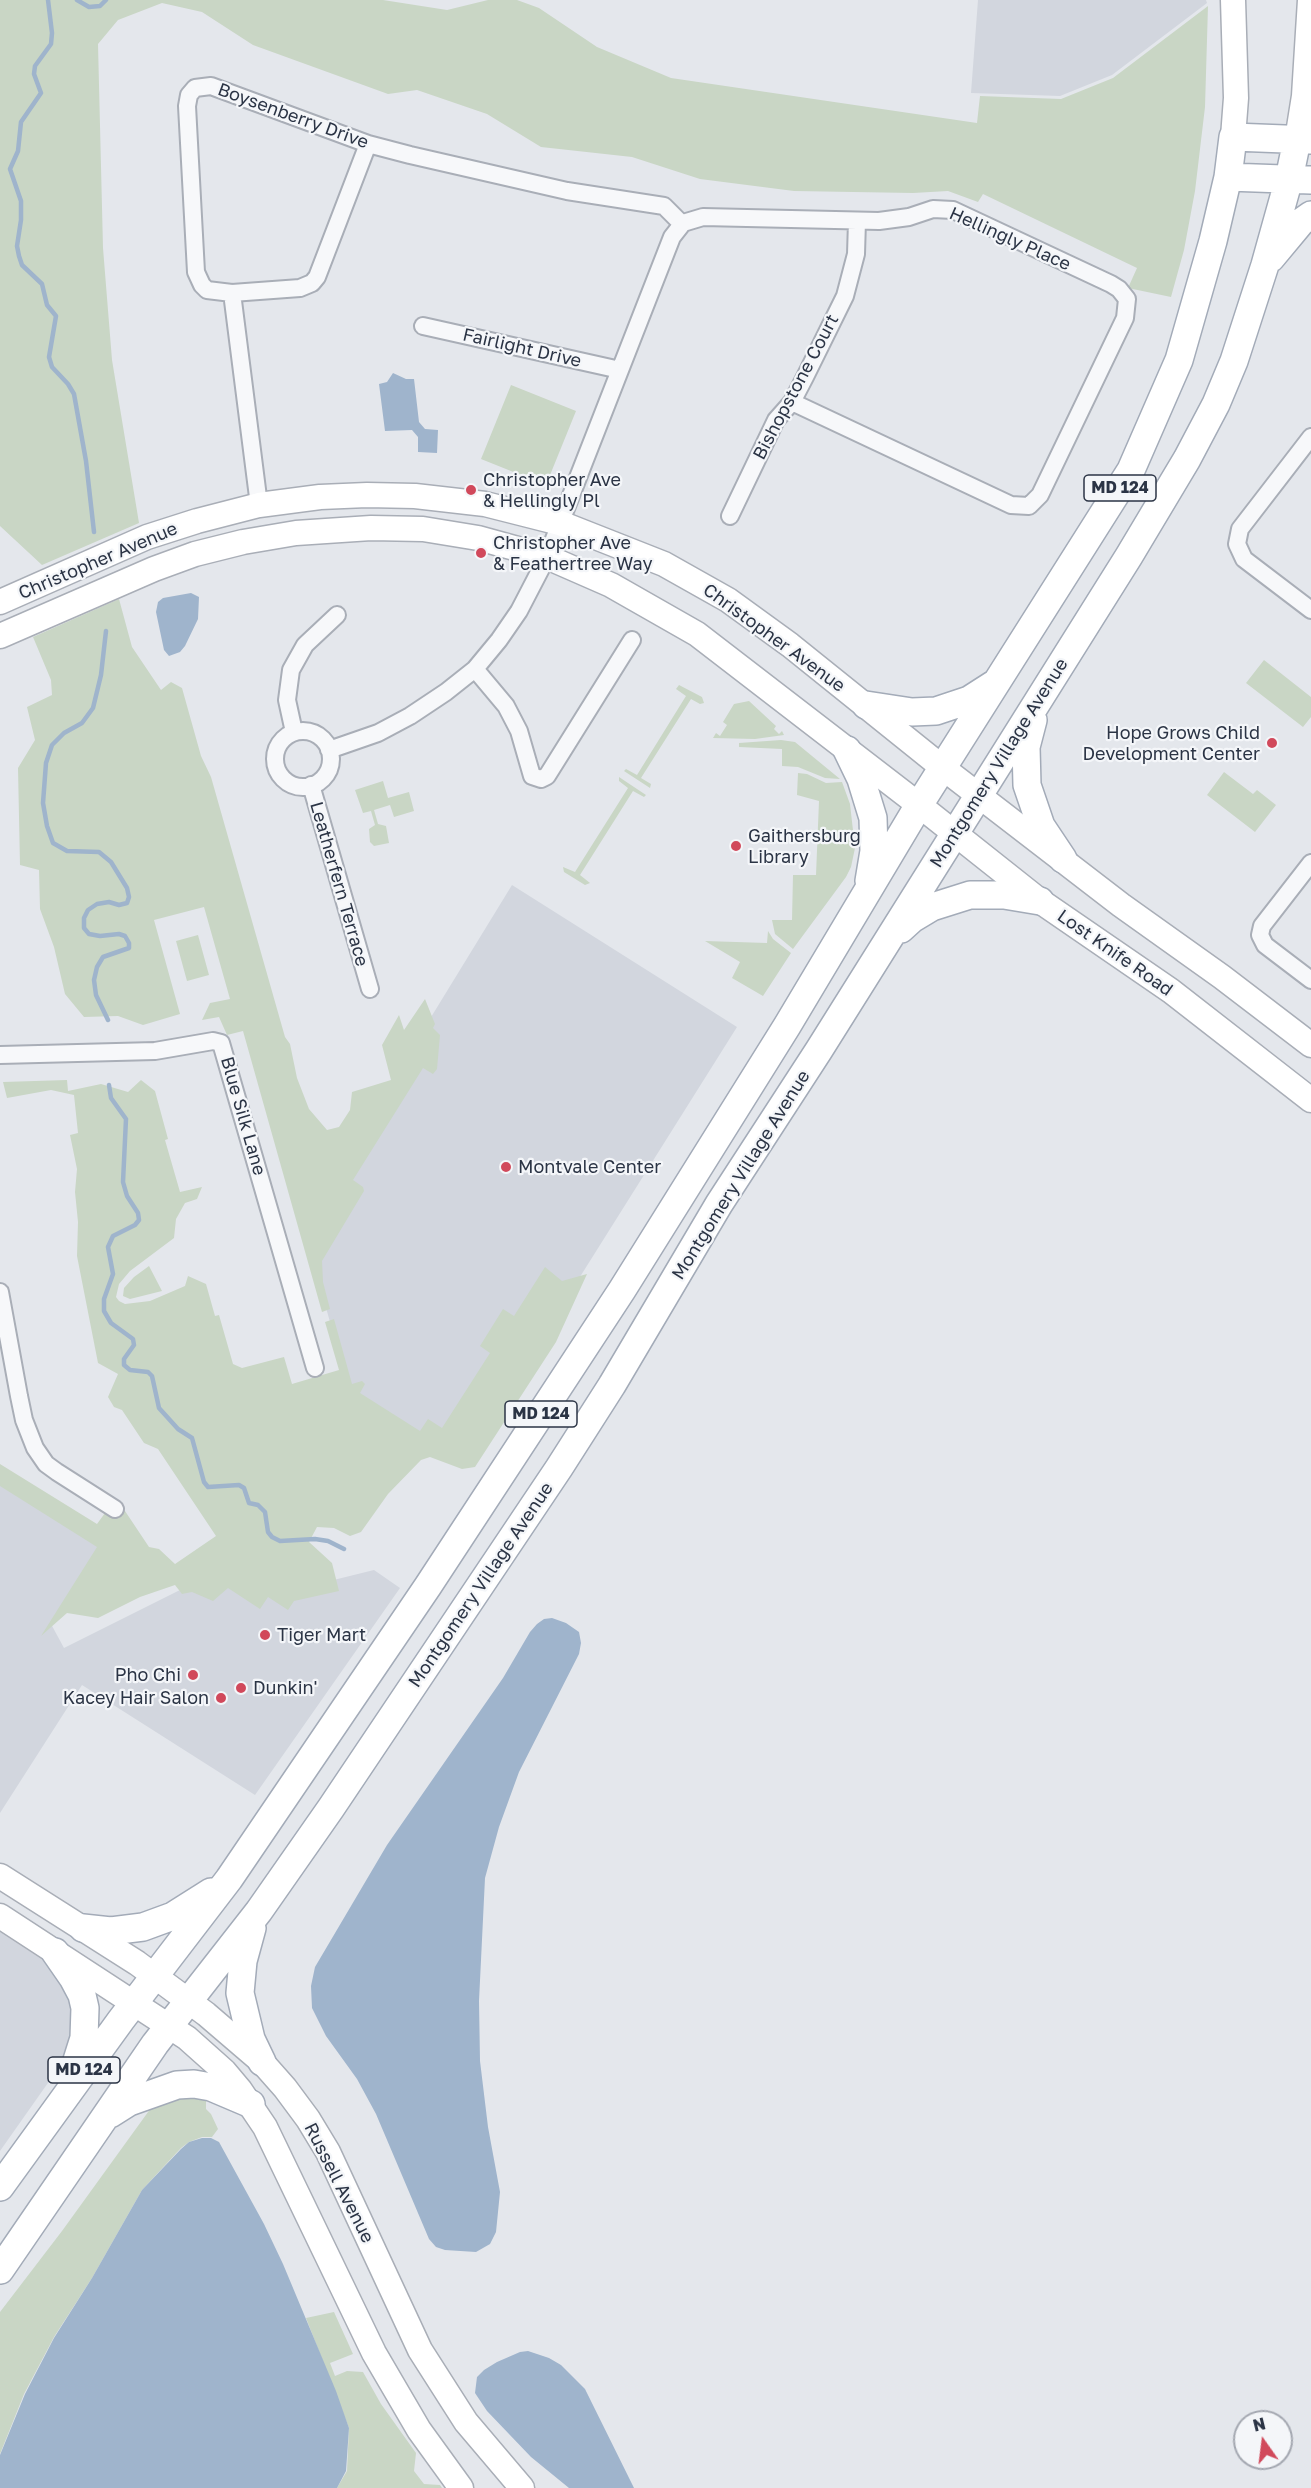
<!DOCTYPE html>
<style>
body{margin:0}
#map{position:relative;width:1311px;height:2488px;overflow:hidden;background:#e4e7ec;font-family:"Golos Text",sans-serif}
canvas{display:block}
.north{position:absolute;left:1233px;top:2410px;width:60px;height:60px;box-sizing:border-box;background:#f4f6f9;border:2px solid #a4a8b1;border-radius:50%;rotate:346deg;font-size:16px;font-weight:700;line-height:24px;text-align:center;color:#2b3445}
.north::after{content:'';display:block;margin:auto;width:21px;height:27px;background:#d1495b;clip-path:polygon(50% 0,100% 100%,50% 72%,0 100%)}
</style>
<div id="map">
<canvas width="1311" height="2488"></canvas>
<div class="north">N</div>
</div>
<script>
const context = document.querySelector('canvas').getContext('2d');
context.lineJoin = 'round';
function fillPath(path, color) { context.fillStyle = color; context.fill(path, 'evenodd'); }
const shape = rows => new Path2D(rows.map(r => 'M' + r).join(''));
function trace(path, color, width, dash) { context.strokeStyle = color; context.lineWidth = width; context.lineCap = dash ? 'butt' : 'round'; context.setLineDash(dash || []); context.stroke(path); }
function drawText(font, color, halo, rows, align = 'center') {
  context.font = font + ' "Golos Text",sans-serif'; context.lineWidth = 4.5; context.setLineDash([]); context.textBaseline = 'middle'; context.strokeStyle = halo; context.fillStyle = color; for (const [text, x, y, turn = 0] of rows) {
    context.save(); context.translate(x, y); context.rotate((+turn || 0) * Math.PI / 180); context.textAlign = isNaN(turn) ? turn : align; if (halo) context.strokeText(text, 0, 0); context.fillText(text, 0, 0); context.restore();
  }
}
fillPath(shape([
 [978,0,1206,0,1207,3,1112,75,1060,96,971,93],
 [512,885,737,1027,578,1280,468,1467,350,1393,303,1226],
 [0,1475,104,1540,51,1624,64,1648,226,1567,273,1595,374,1570,400,1588,255,1795,82,1685,0,1813],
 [0,1927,57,1965,78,2021,62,2063,0,2151]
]), '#d2d6de');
fillPath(shape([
 [0,0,383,0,447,10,488,0,517,0,539,8,597,47,671,78,977,123,980,96,1061,99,1113,78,1208,6,1205,107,1195,191,1184,250,1171,297,1128,288,1137,268,983,194,978,202,948,191,913,193,794,191,700,179,632,157,541,147,487,114,417,90,388,94,253,45,202,12,162,3,118,20,98,44,103,248,112,360,139,523,42,565,0,526],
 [511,385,576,411,546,485,481,459],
 [119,599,132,647,161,690,171,682,182,688,201,756,211,777,285,1037,290,1044,297,1078,309,1109,327,1130,339,1127,350,1110,352,1092,391,1080,382,1045,399,1015,404,1030,425,999,435,1024,433,1028,440,1035,437,1069,433,1074,423,1068,353,1180,363,1187,364,1191,322,1261,323,1282,330,1309,322,1312,243,1031,227,1035,219,1017,202,1020,210,1003,230,999,204,907,154,920,180,1014,143,1025,118,1016,84,1017,65,994,54,947,40,909,39,870,20,865,18,768,35,740,27,707,52,695,51,680,33,637],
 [1264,660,1311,697,1311,717,1303,727,1246,683],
 [679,685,702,697,704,703,700,704,691,699,641,778,651,784,650,788,624,771,626,769,637,775,686,696,676,689],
 [749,701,776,726,774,729,779,734,782,731,784,735,755,739,713,738,716,733,720,736,727,725,723,722,734,704],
 [781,740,795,742,840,779,825,778,798,767,782,766,782,749,739,747,739,743],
 [1224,772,1253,794,1257,790,1276,805,1255,832,1207,795],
 [798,773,807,774,826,783,842,782,850,804,855,848,851,867,846,877,793,949,775,934,772,920,792,920,793,875,816,875,819,801,797,795],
 [619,777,646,795,644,797,633,791,580,875,590,883,585,885,564,872,563,867,575,872,628,788,619,781],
 [383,781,388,798,409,792,414,811,394,817,390,805,374,810,378,824,386,826,389,843,374,846,370,842,369,829,375,825,371,811,363,813,355,790],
 [768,931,773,939,791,953,763,996,732,978,740,962,705,941,767,943],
 [198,935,209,975,187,981,176,941],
 [67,1080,68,1091,101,1084,128,1092,141,1080,155,1091,168,1139,165,1140,180,1192,202,1187,197,1199,185,1203,176,1219,174,1238,130,1271,119,1284,116,1297,119,1301,125,1304,150,1301,185,1286,188,1276,206,1284,215,1316,219,1315,233,1364,242,1368,284,1357,292,1384,339,1370,325,1322,334,1319,352,1384,362,1381,365,1384,360,1393,420,1431,428,1419,442,1428,490,1353,480,1346,503,1309,514,1316,545,1267,562,1281,587,1274,556,1342,475,1467,462,1469,430,1457,421,1460,388,1494,361,1532,350,1536,334,1528,317,1527,309,1542,332,1563,339,1591,294,1601,288,1610,268,1597,260,1609,228,1588,213,1601,192,1592,182,1594,175,1585,140,1597,98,1618,67,1613,41,1636,97,1547,0,1486,0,1464,97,1524,105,1513,113,1517,121,1505,149,1547,159,1549,175,1564,216,1536,158,1449,144,1443,122,1410,114,1407,108,1397,118,1374,98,1363,77,1256,78,1222,75,1192,77,1169,70,1135,78,1133,74,1095,51,1090,7,1098,3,1082],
 [149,1266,162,1291,130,1299,123,1296,124,1288,134,1277],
 [178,2093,206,2098,206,2109,211,2114,218,2129,212,2137,202,2137,189,2142,181,2148,142,2190,92,2278,54,2337,24,2394,0,2454,0,2312,62,2231,156,2101],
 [334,2312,353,2354,330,2363,335,2376,347,2371,363,2372,381,2404,416,2453,414,2471,424,2484,440,2485,442,2488,337,2488,347,2471,349,2428,306,2318]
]), '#c9d6c5');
fillPath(shape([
 [393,373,406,379,414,379,419,422,425,429,438,430,437,453,418,452,418,437,412,430,385,431,379,384,387,382],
 [191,593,199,597,198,619,185,646,180,652,169,656,164,650,156,612,158,602,163,598],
 [552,1618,566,1623,579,1632,581,1643,579,1654,519,1772,499,1827,485,1878,479,2001,480,2061,488,2127,500,2192,496,2232,490,2244,476,2252,445,2250,436,2247,429,2239,376,2114,357,2079,326,2036,312,2008,311,1986,315,1967,387,1845,503,1678,530,1632,537,1624,544,1619],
 [202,2138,211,2138,219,2142,264,2224,283,2264,336,2391,349,2428,346,2471,337,2488,0,2488,0,2455,25,2394,54,2338,92,2278,142,2190,181,2149,189,2142],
 [528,2351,549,2358,561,2365,585,2389,634,2488,569,2488,531,2457,487,2411,475,2393,477,2377,484,2370,497,2362,520,2352]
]), '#9fb4cc');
trace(shape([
 [48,0,52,33,51,44,35,66,34,74,41,93,21,122,18,151,10,169,21,201,21,220,17,246,19,256,22,265,42,284,47,305,56,316,49,357,52,367,68,384,74,394,86,461,94,532],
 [77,0,89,7,100,6,106,0],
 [106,631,101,675,93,708,82,723,64,733,52,745,46,763,43,803,47,826,53,843,67,851,99,852,111,862,127,888,129,897,127,903,119,905,109,902,97,904,88,910,84,918,84,928,89,934,100,936,119,934,125,936,129,943,129,948,103,957,97,967,94,980,96,995,108,1020],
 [109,1085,111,1098,126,1119,123,1182,127,1196,138,1213,139,1220,135,1225,113,1236,108,1247,113,1274,104,1299,104,1311,111,1323,133,1339,134,1345,124,1359,124,1365,130,1370,148,1372,152,1376,159,1408,178,1429,192,1438,204,1482,208,1487,239,1485,244,1488,249,1503,258,1505,265,1512,268,1532,272,1537,280,1541,315,1539,328,1541,344,1549]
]), '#9fb4cc', 4.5);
const street = shape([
 [232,293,300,288,312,283,317,277,368,144],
 [423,326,620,370],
 [1311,437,1240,529,1237,544,1244,559,1311,610],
 [259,505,232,293,207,290,202,285,196,272,187,106,189,95,195,88,211,86,368,144,410,155,567,191,664,206,682,224],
 [730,516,776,420,792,402,805,377,845,296,856,254,857,221],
 [475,669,506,706,519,731,532,776,541,779,547,776,632,640],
 '275 759a28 28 0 1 1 56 0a28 28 0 1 1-56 0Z',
 [294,732,287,700,291,670,305,645,337,615],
 [329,750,378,733,410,716,446,692,475,669,499,640,519,611,547,557,672,237,683,223,703,217,879,221,909,217,933,209,953,210,1111,284,1119,289,1127,299,1125,318,1040,495,1029,506,1011,505,792,402],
 [311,785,370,989],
 [1311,863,1262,926,1260,935,1265,945,1311,980],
 [0,1055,155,1051,213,1041,221,1043,315,1368],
 [0,1292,19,1396,24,1420,35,1448,46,1464,57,1472,115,1509]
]);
const secondary = shape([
 [1233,0,1236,98,1233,137],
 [1297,140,1304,96,1310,0],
 [0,602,147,537,197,521,259,505,320,497,367,495,415,496,485,504,560,523,664,564,728,600,790,645,943,768,1121,905,1222,977,1311,1045],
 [0,636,154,569,195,554,243,542,296,533,371,528,423,529,478,538,547,557,611,585,697,634,919,805,1040,901,1171,991,1311,1100],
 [0,1876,137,1963,206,2014,262,2062,285,2088,308,2119,328,2152,420,2350,466,2422,522,2488],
 [0,1916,187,2038,224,2071,240,2090,265,2127,374,2353,419,2430,461,2488]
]);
const primary = shape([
 [1228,177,1311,180],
 [1271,258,1301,222,1311,215],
 [866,705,912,712,936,711,969,700,994,684],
 [1033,720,1026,747,1027,785,1041,826,1063,859],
 [847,750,861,779,873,818,874,851,869,881],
 [901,929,912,919,932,907,970,895,1004,895,1040,901],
 [83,1928,111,1931,143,1927,173,1916,211,1892],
 [252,1928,243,1961,240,1993,251,2039,262,2062],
 [55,1952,73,1978,82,1995,85,2008,84,2038,73,2073],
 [110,2114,129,2102,177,2085,194,2084,211,2087,251,2104],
 [0,2187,121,2020,229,1879,428,1586,622,1290,787,1026,919,805,1131,470,1179,360,1213,241,1228,177,1233,137,1311,140],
 [0,2270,155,2044,259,1911,331,1808,559,1468,612,1385,719,1204,819,1050,1129,556,1187,459,1216,404,1234,361,1265,265,1289,179,1297,140]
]);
trace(street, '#a9aeb7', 20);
trace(secondary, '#a9aeb7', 27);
trace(primary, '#a3abb8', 30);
trace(street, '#f7f8fa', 16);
trace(secondary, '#fff', 24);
trace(primary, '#fff', 27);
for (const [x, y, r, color] of [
 [471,490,6,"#d1495b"],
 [481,553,6,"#d1495b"],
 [1272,743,6,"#d1495b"],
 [736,846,6,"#d1495b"],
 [506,1167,6,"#d1495b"],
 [265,1635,6,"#d1495b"],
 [193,1675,6,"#d1495b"],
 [241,1688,6,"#d1495b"],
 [221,1698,6,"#d1495b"]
]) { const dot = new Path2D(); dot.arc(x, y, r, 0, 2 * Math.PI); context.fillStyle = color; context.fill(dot); trace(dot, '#f4f6f9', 2); }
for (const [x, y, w] of [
 [1120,488,72],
 [541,1414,72],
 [84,2070,72]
]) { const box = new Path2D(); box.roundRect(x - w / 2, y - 13, w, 26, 4.5); context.fillStyle = '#f4f6f9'; context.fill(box); trace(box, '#2b3445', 1.5); }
drawText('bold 16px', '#2b3445', null, [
 ["MD 124",1120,488],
 ["MD 124",541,1414],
 ["MD 124",84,2070]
]);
drawText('18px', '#2b3445', '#f4f6f9', [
 ["Boysenberry Drive",293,116,20],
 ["Hellingly Place",1010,239,24],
 ["Fairlight Drive",522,348,13],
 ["Bishopstone Court",796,387,-62],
 ["Christopher Avenue",98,561,-23],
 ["Christopher Avenue",774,638,36],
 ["Montgomery Village Avenue",999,763,-58],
 ["Leatherfern Terrace",339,884,74],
 ["Lost Knife Road",1115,953,35],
 ["Blue Silk Lane",243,1116,74],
 ["Montgomery Village Avenue",741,1175,-58],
 ["Montgomery Village Avenue",481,1585,-56],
 ["Russell Avenue",339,2183,63]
]);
drawText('18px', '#2b3445', '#f4f6f9', [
 ["Christopher Ave",483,480],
 ["& Hellingly Pl",483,501],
 ["Christopher Ave",493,543],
 ["& Feathertree Way",493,564],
 ["Hope Grows Child",1260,733,"right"],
 ["Development Center",1260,754,"right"],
 ["Gaithersburg",748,836],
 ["Library",748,857],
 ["Montvale Center",518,1167],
 ["Tiger Mart",277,1635],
 ["Pho Chi",181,1675,"right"],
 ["Dunkin'",253,1688],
 ["Kacey Hair Salon",209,1698,"right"]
], 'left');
</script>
